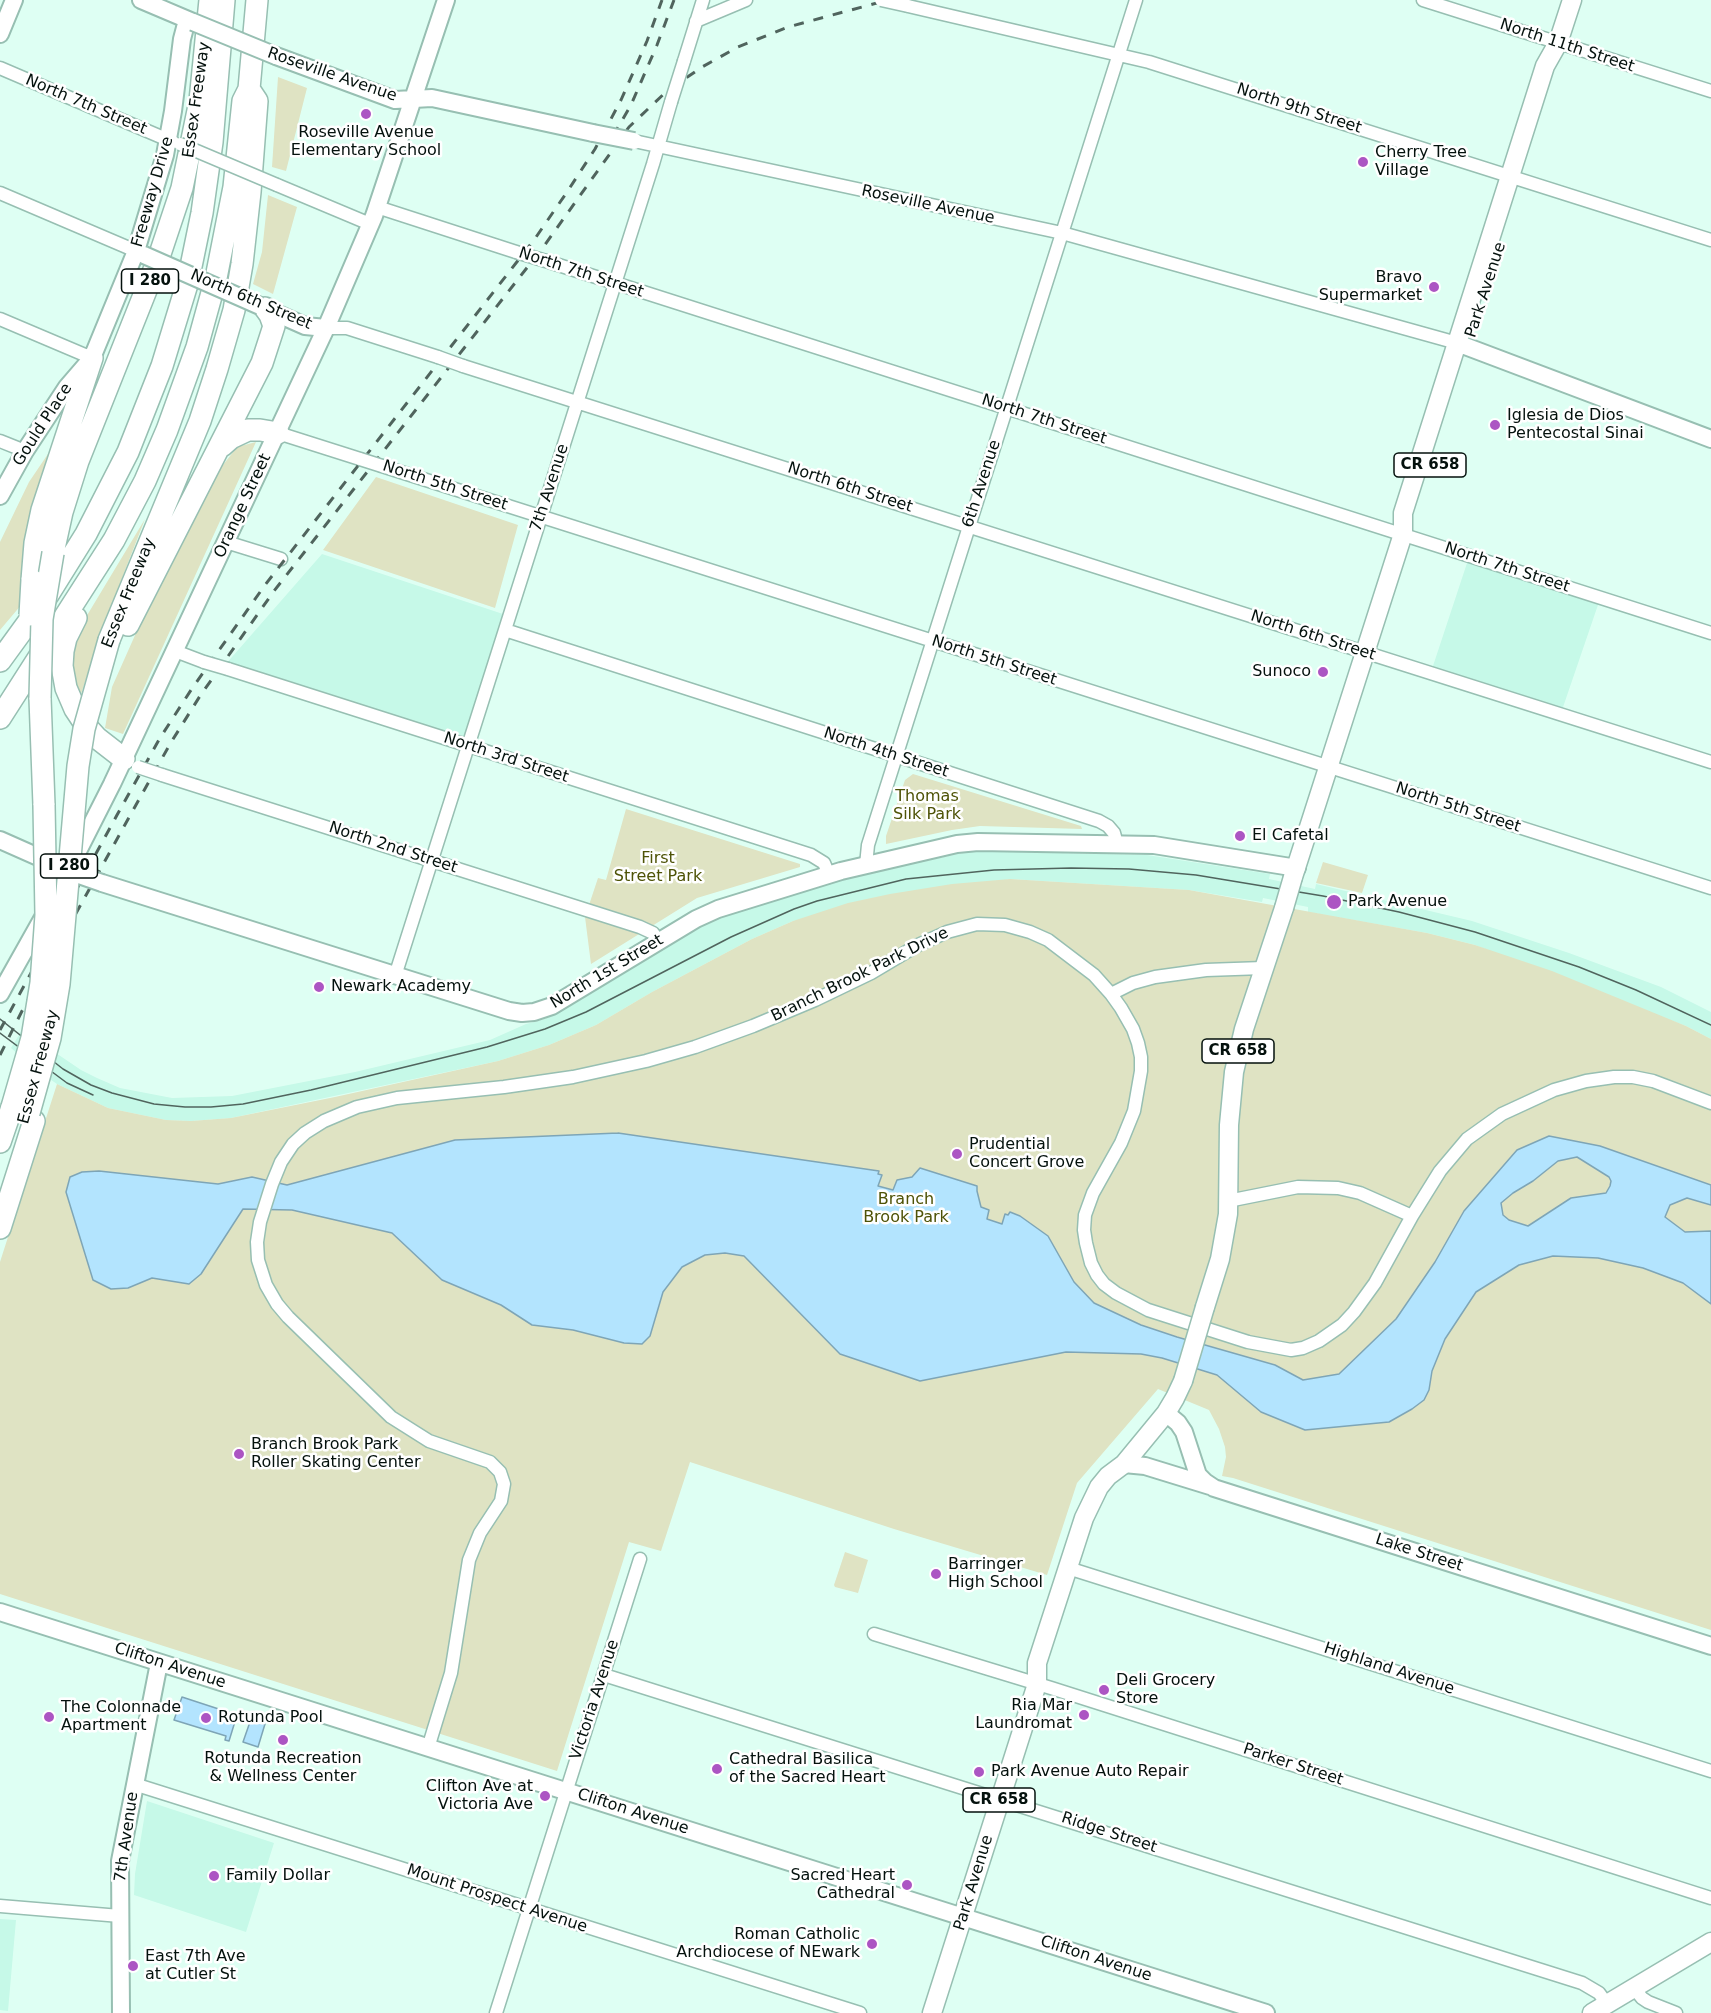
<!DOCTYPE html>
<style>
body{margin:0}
canvas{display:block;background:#defff3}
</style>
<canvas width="1711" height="2013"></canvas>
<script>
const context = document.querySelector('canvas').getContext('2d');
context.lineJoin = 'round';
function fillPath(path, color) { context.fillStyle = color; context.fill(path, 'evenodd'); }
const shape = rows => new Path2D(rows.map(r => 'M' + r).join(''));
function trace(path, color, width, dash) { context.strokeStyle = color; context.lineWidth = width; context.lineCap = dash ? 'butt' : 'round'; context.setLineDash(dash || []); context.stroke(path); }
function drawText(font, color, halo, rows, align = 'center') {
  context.font = font + ' "DejaVu Sans",sans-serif'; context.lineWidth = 5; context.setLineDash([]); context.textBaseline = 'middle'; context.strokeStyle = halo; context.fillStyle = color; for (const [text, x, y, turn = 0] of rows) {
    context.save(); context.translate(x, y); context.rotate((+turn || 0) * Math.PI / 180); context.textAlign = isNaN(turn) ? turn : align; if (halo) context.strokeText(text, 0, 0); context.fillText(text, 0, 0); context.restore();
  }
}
fillPath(shape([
 [322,554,506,615,467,742,225,665],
 [1469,557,1600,599,1561,713,1431,672],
 [972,851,1147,855,1270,874,1269,879,1315,889,1316,884,1472,921,1569,953,1661,987,1711,1012,1711,1039,1686,1026,1475,945,1427,933,1308,912,1308,907,1263,898,1262,902,1189,890,1010,879,793,921,752,939,652,992,596,1025,549,1045,498,1061,231,1118,191,1121,166,1120,108,1108,57,1084,35,1069,11,1048,22,1030,81,1070,97,1078,120,1088,172,1098,232,1096,355,1072,490,1040,526,1024,542,1020,558,1013,706,922,718,917,847,878],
 [147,1801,274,1843,246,1932,134,1895,135,1874],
 [0,1919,16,1920,8,2011,0,2010]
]), '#c6f9e8');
fillPath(shape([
 [278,77,307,88,286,171,272,167],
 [268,195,297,207,273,294,253,284,262,252],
 [256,442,123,734,105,728,112,687,156,588,209,483,237,447],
 [54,445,22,604,0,630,0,542,29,482],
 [376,477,518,525,495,608,323,550],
 [145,519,103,627,80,697,69,669,77,632],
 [913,774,1081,826,1082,829,980,826,952,830,886,844,886,836,905,780],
 [626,809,800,864,800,867,697,898,591,964,585,917,598,878,606,880],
 [1323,862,1368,875,1362,893,1316,883],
 [1010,879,1189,890,1427,933,1475,945,1552,971,1686,1026,1711,1039,1711,1630,1233,1478,1222,1476,1226,1457,1225,1447,1219,1429,1209,1410,1158,1389,1077,1483,1047,1575,894,1529,690,1462,661,1551,629,1542,557,1771,0,1594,0,1262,57,1084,108,1108,166,1120,191,1121,231,1118,335,1097,498,1061,549,1045,596,1025,652,992,752,939,793,921,848,903,890,894,952,884],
 [845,1552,868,1560,858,1593,835,1587,834,1585]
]), '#dfe3c3');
const water = shape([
 [618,1133,879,1171,878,1174,882,1175,878,1186,893,1190,897,1180,912,1177,920,1168,977,1186,977,1191,981,1207,989,1210,987,1219,1002,1224,1005,1214,1008,1215,1010,1212,1020,1216,1048,1236,1074,1282,1094,1303,1141,1325,1177,1337,1275,1365,1303,1380,1339,1374,1396,1319,1435,1262,1464,1211,1517,1150,1549,1136,1600,1146,1711,1185,1711,1205,1687,1198,1670,1205,1665,1217,1685,1232,1711,1231,1711,1304,1683,1283,1643,1268,1598,1258,1553,1256,1519,1265,1476,1292,1445,1339,1432,1371,1429,1390,1424,1400,1412,1409,1389,1422,1305,1430,1261,1412,1217,1375,1162,1358,1141,1354,1066,1352,920,1381,840,1354,744,1256,725,1253,705,1255,682,1267,663,1292,650,1336,642,1344,624,1343,573,1330,532,1325,501,1305,442,1280,392,1233,292,1210,243,1209,201,1274,189,1284,152,1278,128,1288,111,1289,93,1280,66,1192,70,1177,82,1172,99,1171,218,1184,252,1177,287,1185,455,1140,618,1133],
 [1577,1157,1609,1177,1611,1181,1610,1186,1606,1193,1571,1198,1528,1226,1509,1220,1503,1215,1501,1203,1513,1193,1533,1181,1558,1161,1577,1157],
 [182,1697,237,1715,229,1741,225,1740,226,1736,174,1720,182,1697],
 [251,1719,265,1724,258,1747,243,1742,251,1719]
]);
fillPath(water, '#b3e4fe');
trace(water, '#7ea5b6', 1.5);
const street = shape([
 [1423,0,1711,91],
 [908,6,1149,62,1711,240],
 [696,21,746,0],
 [684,61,703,0],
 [0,68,173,142],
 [634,141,1062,233,1457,343],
 [277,185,370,224],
 [0,193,136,251],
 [377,207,516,252],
 [546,261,1711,633],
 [0,319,92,358],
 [326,328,347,328,438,357],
 [463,366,1711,762],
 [278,433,360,459],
 [0,441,25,451],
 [382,466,1711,888],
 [226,542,281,559],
 [505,630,1099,821,1108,826,1114,833,1117,844],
 [175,651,204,662],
 [228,669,811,855,824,863,829,875],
 [162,775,640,927,653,933,659,941],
 [866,865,868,845,1136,0],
 [395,976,653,164,671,102],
 [1111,994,1133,983,1155,977,1206,970,1263,968],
 [1228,1201,1298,1187,1338,1188,1360,1193,1412,1216],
 [1068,1568,1711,1771],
 [874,1634,1051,1688,1711,1898],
 [604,1675,1582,1983,1599,1993,1607,2004],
 [428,1748,451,1673,469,1560,480,1533,501,1501,504,1484,500,1472,490,1462,429,1441,391,1417,288,1317,277,1304,266,1285,258,1260,257,1242,260,1222,272,1184,281,1162,293,1144,305,1133,324,1121,357,1107,397,1098,504,1087,573,1077,646,1061,695,1047,753,1026,815,1000,871,973,918,945,947,932,977,924,1005,925,1030,932,1048,940,1094,975,1111,994,1121,1008,1133,1029,1138,1043,1141,1057,1141,1071,1134,1111,1121,1143,1093,1193,1085,1215,1084,1230,1086,1243,1091,1263,1097,1275,1104,1284,1116,1293,1148,1310,1248,1342,1291,1350,1303,1348,1319,1341,1342,1325,1354,1312,1375,1283,1412,1216,1440,1171,1467,1139,1502,1114,1554,1090,1586,1081,1614,1077,1633,1077,1653,1081,1711,1103],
 [134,1784,860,2013],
 [0,1906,120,1916],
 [1634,1988,1642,1998,1648,2002,1676,2013],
 [496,2013,640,1559]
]);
const secondary = shape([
 [141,0,193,22],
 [0,34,14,0],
 [276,56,395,100,432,98,593,133],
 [262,307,305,326,326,328],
 [1457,343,1711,439],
 [0,496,25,451,67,387,92,358,136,251,165,155,173,111,182,39,187,20],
 [0,840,79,875],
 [71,865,112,784,326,328,374,216,446,0],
 [102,883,509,1011,522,1013,534,1012,552,1006,696,919,718,909,841,871,957,844,978,842,1154,845,1297,868],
 [0,994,45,914],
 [1166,1413,1178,1423,1184,1432,1198,1475,1205,1482,1214,1488,1711,1646],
 [1124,1464,1145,1466,1210,1486],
 [0,1612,1266,2013],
 [121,2013,120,1861,159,1663]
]);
const primary = shape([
 [1293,877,1403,534,1403,513,1545,66,1558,43,1572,0],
 [1205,1307,1220,1259,1228,1214,1229,1125,1234,1072,1244,1029,1284,908],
 [932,2013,1037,1684,1037,1663,1084,1518,1099,1487,1108,1476,1124,1464,1166,1413,1175,1398,1183,1381],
 [1592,2013,1711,1942]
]);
const highway = shape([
 [222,446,231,438,248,430,260,430,278,433],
 [53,553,62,512,78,461,158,260,182,188,200,101,210,0],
 [32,580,35,543,42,510,92,358],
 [76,618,66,638,63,651,62,666,66,688,75,709,87,727,97,738,124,759],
 [128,625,262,363,274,326,270,315,265,308],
 [109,640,200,421,217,369,234,310,242,264,250,192,257,101,249,89,257,0],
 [0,661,48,595,86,534,128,452,162,366,188,281,202,213,212,142,224,0],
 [40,698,44,805],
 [0,718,114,540,145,481,167,430,197,347,216,278,234,187,243,101,249,89],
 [0,1142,12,1107],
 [0,1228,34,1121]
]);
trace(street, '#97bfb2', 15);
trace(secondary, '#97bfb2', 20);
trace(primary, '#97bfb2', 21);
trace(highway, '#97bfb2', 24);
trace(street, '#fff', 12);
trace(secondary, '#fff', 16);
trace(primary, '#fff', 18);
trace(highway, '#fff', 21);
trace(shape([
 [0,1019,63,1069,91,1085,112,1093,154,1104,185,1107,211,1107,243,1104,311,1090,487,1047,545,1029,586,1012,731,937,794,909,817,901,906,879,994,870,1071,868,1129,869,1196,875,1323,896,1399,912,1475,932,1579,967,1636,990,1711,1025],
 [0,1033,67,1083,93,1095]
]), '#50645d', 1.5);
trace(shape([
 [613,136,631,105,657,45,674,0],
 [0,1030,117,815,160,738,191,690,265,585,534,240,567,192,595,149,621,100,647,41,662,0],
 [0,1055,22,1011,127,821,170,744,200,696,274,591,544,246,629,127,667,91,702,67,738,47,788,27,888,0]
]), '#50645d', 3, [10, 10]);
const streetBridge = shape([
 [881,0,908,6],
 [671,102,684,61],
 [180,144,277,185],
 [516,252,546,261],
 [438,357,463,366],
 [360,459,382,466],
 [204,662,228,669],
 [138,767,162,775]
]);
const secondaryBridge = shape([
 [193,22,276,56],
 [593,133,634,141],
 [144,255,260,306],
 [79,875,102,883]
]);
const primaryBridge = shape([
 [1284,908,1293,877],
 [1183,1381,1205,1307]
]);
const highwayBridge = shape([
 [30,615,32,580],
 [40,698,42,619,53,553],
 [12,1107,32,1038,41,983,46,915,44,805],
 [29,1113,50,1038,59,984,78,766,84,729,109,640]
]);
trace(streetBridge, '#97bfb2', 15, []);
trace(secondaryBridge, '#97bfb2', 20, []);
trace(primaryBridge, '#97bfb2', 21, []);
trace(highwayBridge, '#97bfb2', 24, []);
trace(streetBridge, '#fff', 12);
trace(secondaryBridge, '#fff', 16);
trace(primaryBridge, '#fff', 18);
trace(highwayBridge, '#fff', 21);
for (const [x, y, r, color] of [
 [366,114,6,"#ac55c3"],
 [1363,162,6,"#ac55c3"],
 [1434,287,6,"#ac55c3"],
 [1495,425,6,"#ac55c3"],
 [1323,672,6,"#ac55c3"],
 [1240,836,6,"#ac55c3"],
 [1334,902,8,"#ac55c3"],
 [319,987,6,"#ac55c3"],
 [957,1154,6,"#ac55c3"],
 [239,1454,6,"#ac55c3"],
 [936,1574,6,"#ac55c3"],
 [1104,1690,6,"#ac55c3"],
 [1084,1715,6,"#ac55c3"],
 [49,1717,6,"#ac55c3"],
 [206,1718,6,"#ac55c3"],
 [283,1740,6,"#ac55c3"],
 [717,1769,6,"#ac55c3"],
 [979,1772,6,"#ac55c3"],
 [545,1796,6,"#ac55c3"],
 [214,1876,6,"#ac55c3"],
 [907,1885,6,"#ac55c3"],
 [872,1944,6,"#ac55c3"],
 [133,1966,6,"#ac55c3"]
]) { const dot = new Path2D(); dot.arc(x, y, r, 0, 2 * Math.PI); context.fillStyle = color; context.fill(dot); trace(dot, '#fff', 2); }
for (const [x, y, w] of [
 [150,281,57],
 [1430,465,72],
 [69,866,57],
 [1238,1051,72],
 [999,1800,72]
]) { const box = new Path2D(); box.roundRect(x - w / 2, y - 12, w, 24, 4.5); context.fillStyle = '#fff'; context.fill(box); trace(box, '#04110d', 1.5); }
drawText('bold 15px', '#04110d', null, [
 ["I 280",150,281],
 ["CR 658",1430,465],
 ["I 280",69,866],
 ["CR 658",1238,1051],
 ["CR 658",999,1800]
]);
drawText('16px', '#04110d', '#fff', [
 ["North 11th Street",1567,46,18],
 ["Roseville Avenue",332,75,19],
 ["Essex Freeway",197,100,-82],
 ["North 7th Street",86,105,23],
 ["North 9th Street",1299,109,18],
 ["Freeway Drive",153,192,-74],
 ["Roseville Avenue",928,205,12],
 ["North 7th Street",581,273,18],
 ["Park Avenue",1486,290,-72],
 ["North 6th Street",251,300,23],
 ["North 7th Street",1044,420,18],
 ["Gould Place",43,425,-57],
 ["6th Avenue",982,484,-72],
 ["North 5th Street",445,486,18],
 ["7th Avenue",550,488,-72],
 ["North 6th Street",850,488,18],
 ["Orange Street",243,506,-65],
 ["North 7th Street",1507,568,18],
 ["Essex Freeway",129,593,-68],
 ["North 6th Street",1313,636,18],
 ["North 5th Street",994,661,18],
 ["North 4th Street",886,753,18],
 ["North 3rd Street",506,758,18],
 ["North 5th Street",1458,808,18],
 ["North 2nd Street",393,848,18],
 ["North 1st Street",607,972,-31],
 ["Branch Brook Park Drive",860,975,-26],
 ["Essex Freeway",39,1067,-75],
 ["Lake Street",1419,1553,18],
 ["Clifton Avenue",170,1666,18],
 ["Highland Avenue",1389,1669,18],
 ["Victoria Avenue",595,1700,-72],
 ["Parker Street",1293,1765,18],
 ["Clifton Avenue",633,1812,18],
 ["Ridge Street",1109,1833,18],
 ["7th Avenue",127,1837,-82],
 ["Park Avenue",974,1883,-73],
 ["Mount Prospect Avenue",497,1899,18],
 ["Clifton Avenue",1096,1959,18]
]);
drawText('16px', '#04110d', '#fff', [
 ["Roseville Avenue",366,133,"center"],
 ["Elementary School",366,151,"center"],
 ["Cherry Tree",1375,153],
 ["Village",1375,171],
 ["Bravo",1422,278,"right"],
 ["Supermarket",1422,296,"right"],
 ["Iglesia de Dios",1507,416],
 ["Pentecostal Sinai",1507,434],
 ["Sunoco",1311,672,"right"],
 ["El Cafetal",1252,836],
 ["Park Avenue",1348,902],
 ["Newark Academy",331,987],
 ["Prudential",969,1145],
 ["Concert Grove",969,1163],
 ["Branch Brook Park",251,1445],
 ["Roller Skating Center",251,1463],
 ["Barringer",948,1565],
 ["High School",948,1583],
 ["Deli Grocery",1116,1681],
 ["Store",1116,1699],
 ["Ria Mar",1072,1706,"right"],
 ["Laundromat",1072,1724,"right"],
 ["The Colonnade",61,1708],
 ["Apartment",61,1726],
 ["Rotunda Pool",218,1718],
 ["Rotunda Recreation",283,1759,"center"],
 ["& Wellness Center",283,1777,"center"],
 ["Cathedral Basilica",729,1760],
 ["of the Sacred Heart",729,1778],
 ["Park Avenue Auto Repair",991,1772],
 ["Clifton Ave at",533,1787,"right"],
 ["Victoria Ave",533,1805,"right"],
 ["Family Dollar",226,1876],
 ["Sacred Heart",895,1876,"right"],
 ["Cathedral",895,1894,"right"],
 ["Roman Catholic",860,1935,"right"],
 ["Archdiocese of NEwark",860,1953,"right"],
 ["East 7th Ave",145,1957],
 ["at Cutler St",145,1975]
], 'left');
drawText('16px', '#4e5307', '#fff', [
 ["Thomas",927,797],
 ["Silk Park",927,815],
 ["First",658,859],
 ["Street Park",658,877],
 ["Branch",906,1200],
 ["Brook Park",906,1218]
]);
</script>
